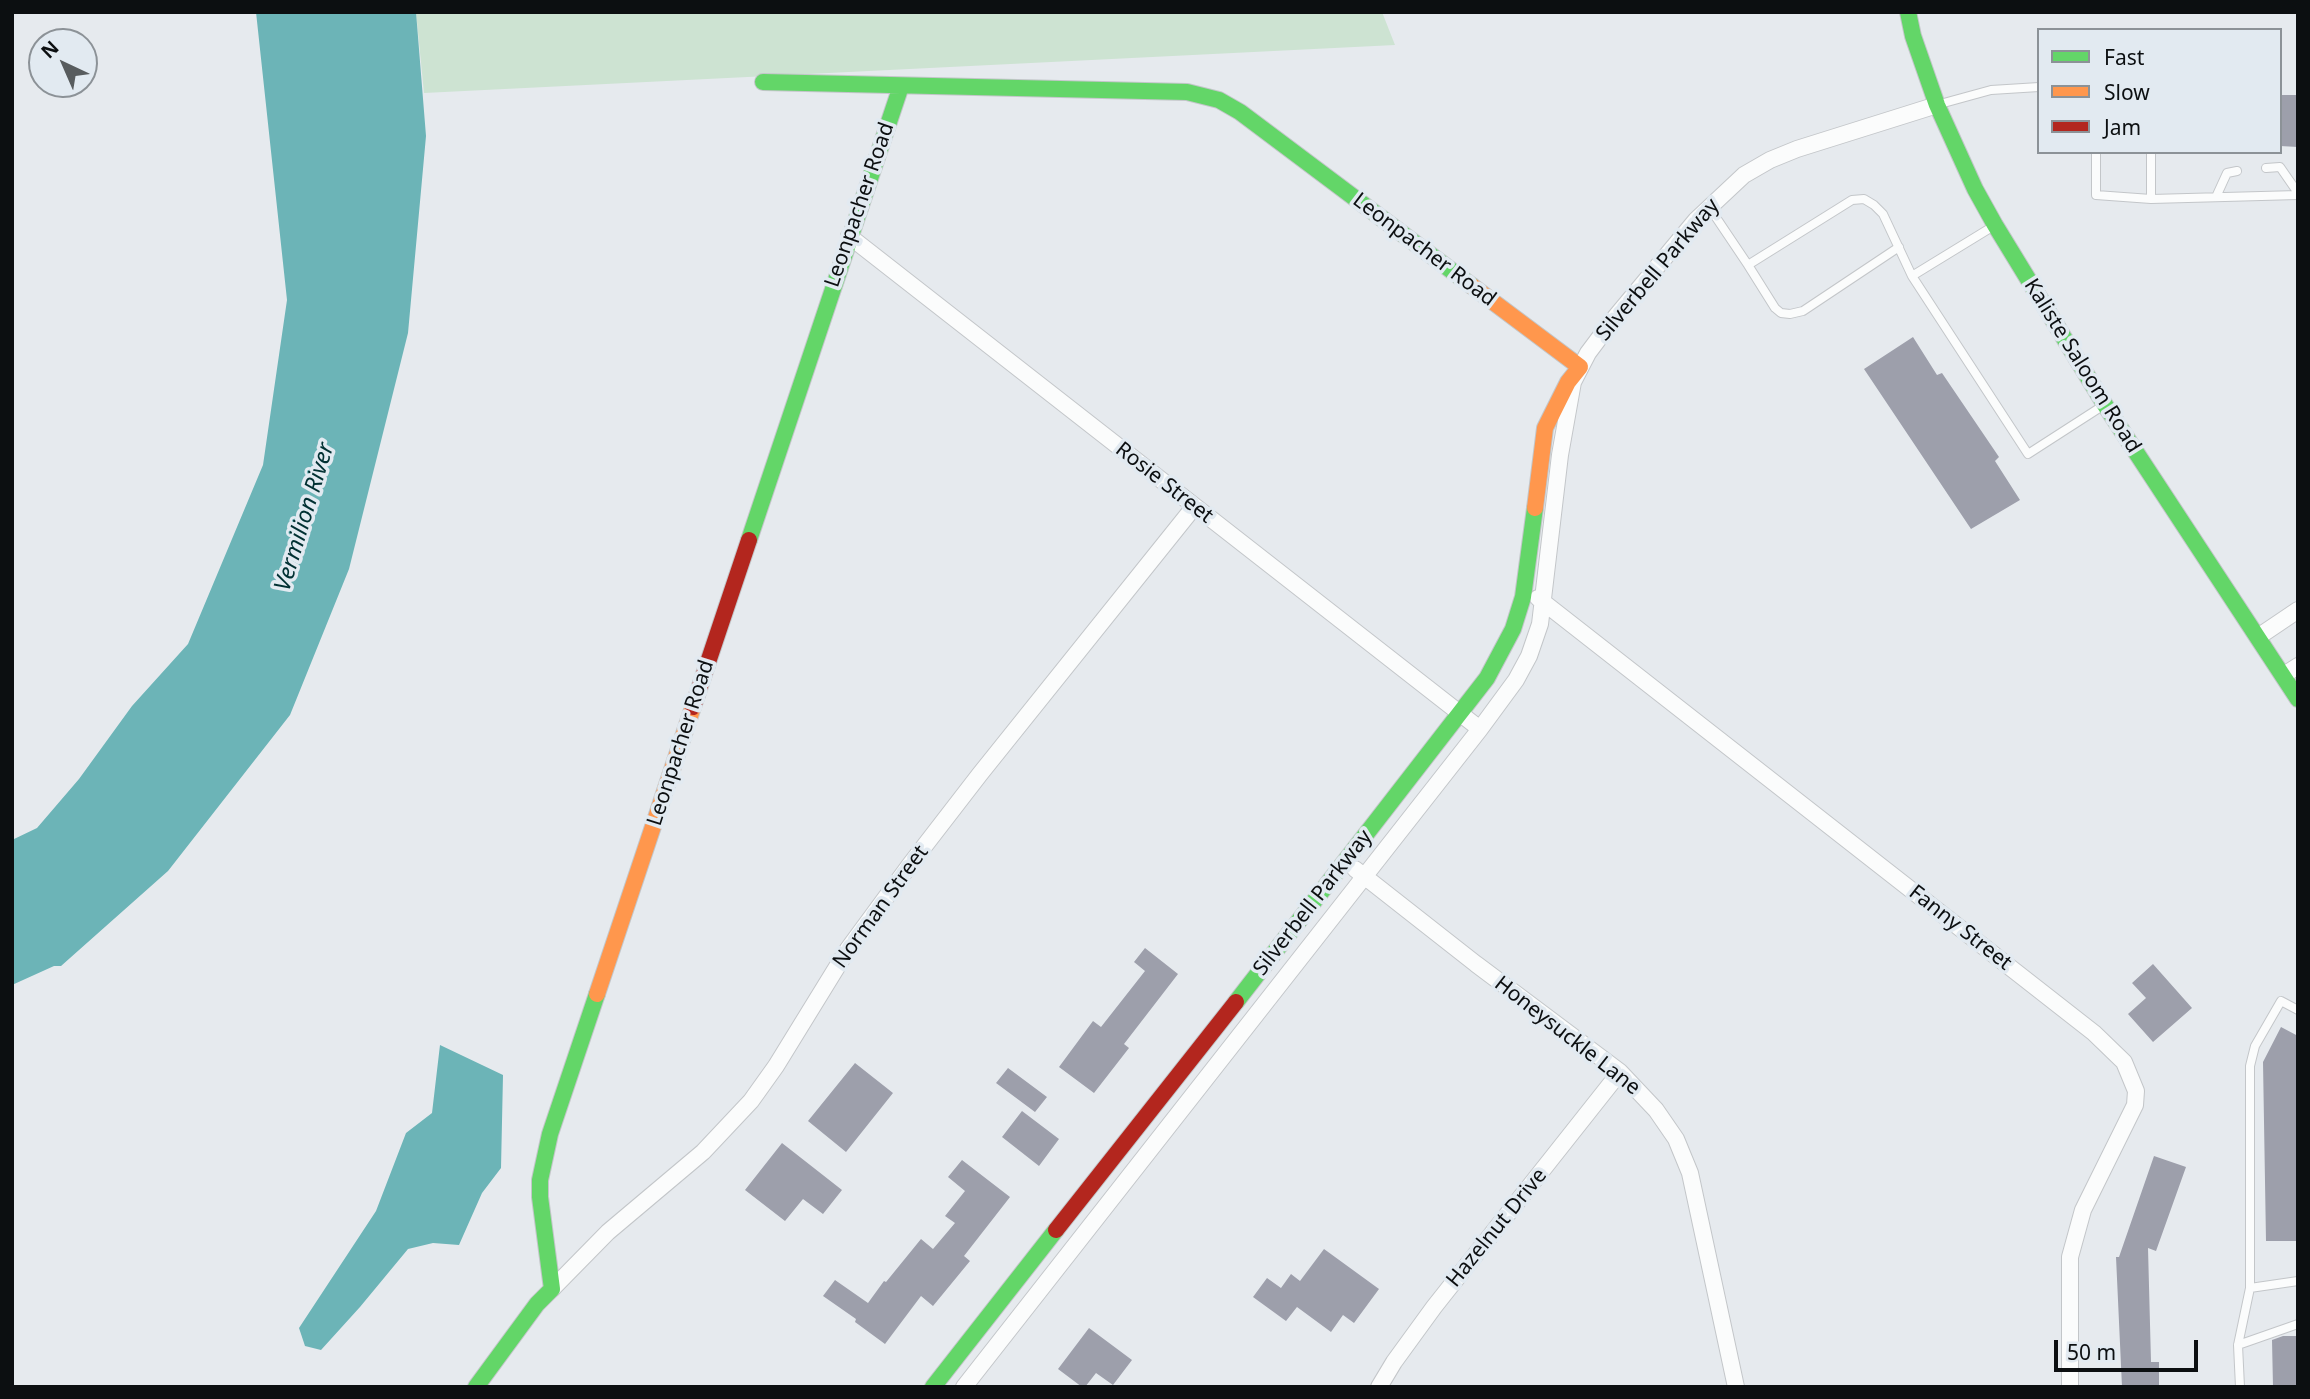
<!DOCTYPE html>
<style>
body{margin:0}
#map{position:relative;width:2310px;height:1399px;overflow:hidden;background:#e6eaee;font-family:"Noto Sans",sans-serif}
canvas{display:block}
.frame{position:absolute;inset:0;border:14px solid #0c0f11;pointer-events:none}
.legend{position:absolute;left:2037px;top:28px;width:245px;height:126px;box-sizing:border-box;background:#e2eaf1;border:2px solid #8c9297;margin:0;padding:9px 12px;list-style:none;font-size:21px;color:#0c0f11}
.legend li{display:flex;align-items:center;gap:14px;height:35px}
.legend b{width:35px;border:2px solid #8c9297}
.north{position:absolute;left:28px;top:28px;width:70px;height:70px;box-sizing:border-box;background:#e2eaf1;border:2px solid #8c9297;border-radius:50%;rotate:316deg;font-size:19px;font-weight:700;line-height:28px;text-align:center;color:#0c0f11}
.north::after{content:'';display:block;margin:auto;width:24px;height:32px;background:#585c5e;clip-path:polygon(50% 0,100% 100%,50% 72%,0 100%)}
.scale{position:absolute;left:2054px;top:1340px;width:144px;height:32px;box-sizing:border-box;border:4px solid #0c0f11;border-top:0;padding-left:9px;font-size:21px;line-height:24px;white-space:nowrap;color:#0c0f11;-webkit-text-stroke:5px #e2eaf1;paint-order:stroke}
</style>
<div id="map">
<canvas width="2310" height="1399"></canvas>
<div class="frame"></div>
<ul class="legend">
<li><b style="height:9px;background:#63d668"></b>Fast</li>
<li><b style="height:9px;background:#ff974d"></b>Slow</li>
<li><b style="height:9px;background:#b3261e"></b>Jam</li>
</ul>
<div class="north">N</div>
<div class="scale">50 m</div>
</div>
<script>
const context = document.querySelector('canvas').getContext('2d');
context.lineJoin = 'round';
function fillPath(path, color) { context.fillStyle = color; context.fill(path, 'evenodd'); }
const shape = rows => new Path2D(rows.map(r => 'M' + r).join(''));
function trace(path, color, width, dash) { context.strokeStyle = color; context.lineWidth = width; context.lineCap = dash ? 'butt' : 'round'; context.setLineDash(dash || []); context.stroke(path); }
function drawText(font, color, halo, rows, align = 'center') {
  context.font = font + ' "Noto Sans",sans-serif'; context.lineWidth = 7; context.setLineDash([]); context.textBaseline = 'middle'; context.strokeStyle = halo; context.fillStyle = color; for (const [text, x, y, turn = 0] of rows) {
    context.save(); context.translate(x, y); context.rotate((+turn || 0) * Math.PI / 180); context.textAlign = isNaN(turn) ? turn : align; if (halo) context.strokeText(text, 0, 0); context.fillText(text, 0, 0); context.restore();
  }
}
fillPath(shape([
 [416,12,1382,12,1395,45,424,93]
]), '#cde3d2');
fillPath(shape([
 [256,12,416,12,426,136,408,333,349,569,290,715,168,871,61,966,54,966,12,985,12,840,37,828,79,779,132,706,188,644,263,465,287,300],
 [440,1045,503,1075,501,1168,482,1193,459,1245,433,1243,408,1249,360,1307,321,1350,305,1346,299,1328,376,1211,406,1133,432,1113]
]), '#6cb4b7');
fillPath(shape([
 [2280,95,2298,95,2298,147,2280,146],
 [1913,337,1937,375,1942,373,1999,457,1995,461,2020,500,1971,529,1864,369],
 [1145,948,1178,974,1124,1044,1129,1048,1094,1093,1059,1067,1093,1021,1101,1027,1145,971,1134,962],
 [2153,964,2192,1008,2153,1042,2128,1014,2146,998,2132,983],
 [2281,1027,2298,1036,2298,1241,2266,1241,2263,1062],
 [855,1063,893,1093,846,1152,808,1121],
 [1008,1068,1047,1097,1035,1112,996,1083],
 [1022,1111,1059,1139,1039,1166,1002,1137],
 [782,1143,842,1190,823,1214,803,1199,785,1221,745,1190],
 [2154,1156,2186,1167,2156,1251,2148,1248,2151,1362,2159,1362,2159,1387,2122,1387,2116,1257,2119,1257],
 [962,1160,1010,1197,964,1256,970,1261,933,1306,921,1296,885,1344,855,1322,856,1319,823,1296,835,1280,868,1303,884,1281,886,1282,921,1239,933,1249,955,1223,945,1216,965,1191,948,1177],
 [1324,1249,1379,1289,1354,1323,1343,1315,1331,1332,1297,1307,1286,1321,1253,1297,1267,1278,1281,1288,1291,1274,1300,1281],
 [1089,1328,1132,1360,1113,1385,1096,1373,1085,1387,1082,1387,1058,1369],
 [2283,1336,2298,1336,2298,1387,2273,1387,2272,1340]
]), '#9d9fab');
const lane = shape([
 [1940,104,1991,90,2039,87],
 [2096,152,2096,195,2151,199],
 [2151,152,2151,199,2298,195],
 [2266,168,2280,167,2298,193],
 [2216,197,2227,173,2237,171],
 [1709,207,1748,265,1852,200,1864,199,1874,205,1883,214,1912,276],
 [1992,227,1912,276,2028,454,2104,405],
 [1748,265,1775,308,1781,313,1790,314,1803,311,1899,247],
 [2250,1288,2250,1066,2255,1046,2281,1001,2298,1010],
 [2238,1345,2298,1324],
 [2240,1387,2238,1345,2250,1288,2298,1281]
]);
const street = shape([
 [849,236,1480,729],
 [1538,598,2094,1033,2124,1062,2136,1091,2135,1105,2083,1210,2070,1257,2070,1387],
 [2258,637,2298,610],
 [2284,675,2298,666],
 [1355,869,1476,964,1620,1072,1656,1110,1676,1139,1690,1173,1736,1387],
 [552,1289,608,1232,703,1152,751,1101,776,1066,848,949,909,866,980,774,1194,507],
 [964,1387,1480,729,1516,680,1529,656,1540,624,1560,455,1573,382,1588,353,1612,321,1696,220,1744,175,1770,160,1797,149,1937,105],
 [1379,1387,1394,1362,1434,1307,1620,1072]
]);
const fast = shape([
 [1908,12,1913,36,1937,105,1975,189,1995,225,2105,405,2298,699],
 [763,82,1187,92,1219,100,1240,112,1472,286],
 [749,540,901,86],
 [1236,1002,1487,678,1513,629,1523,597,1535,508],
 [476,1387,537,1304,552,1289,540,1197,540,1180,550,1134,597,994],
 [933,1387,1056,1230]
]);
const slow = shape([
 [1472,286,1580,367,1568,382,1545,428,1535,508],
 [597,994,693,707]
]);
const jam = shape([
 [693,707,749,540],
 [1056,1230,1236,1002]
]);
trace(lane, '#c3c6c9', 10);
trace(street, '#c3c6c9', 18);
trace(fast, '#c3c6c9', 18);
trace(slow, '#c3c6c9', 18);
trace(jam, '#c3c6c9', 18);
trace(lane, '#fbfcfc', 8);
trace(street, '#fbfcfc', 16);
trace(fast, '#63d668', 16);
trace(slow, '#ff974d', 16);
trace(jam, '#b3261e', 16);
drawText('21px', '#0c0f11', '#e2eaf1', [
 ["Leonpacher Road",860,205,-71],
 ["Leonpacher Road",1424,250,37],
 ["Silverbell Parkway",1658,270,-50],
 ["Kaliste Saloom Road",2082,366,58],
 ["Rosie Street",1164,483,38],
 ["Leonpacher Road",681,743,-72],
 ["Silverbell Parkway",1313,903,-52],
 ["Norman Street",881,907,-54],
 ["Fanny Street",1960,928,38],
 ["Honeysuckle Lane",1567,1036,38],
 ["Hazelnut Drive",1497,1228,-51]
]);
drawText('italic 23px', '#003032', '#e2eaf1', [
 ["Vermilion River",305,517,-73]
]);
</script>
